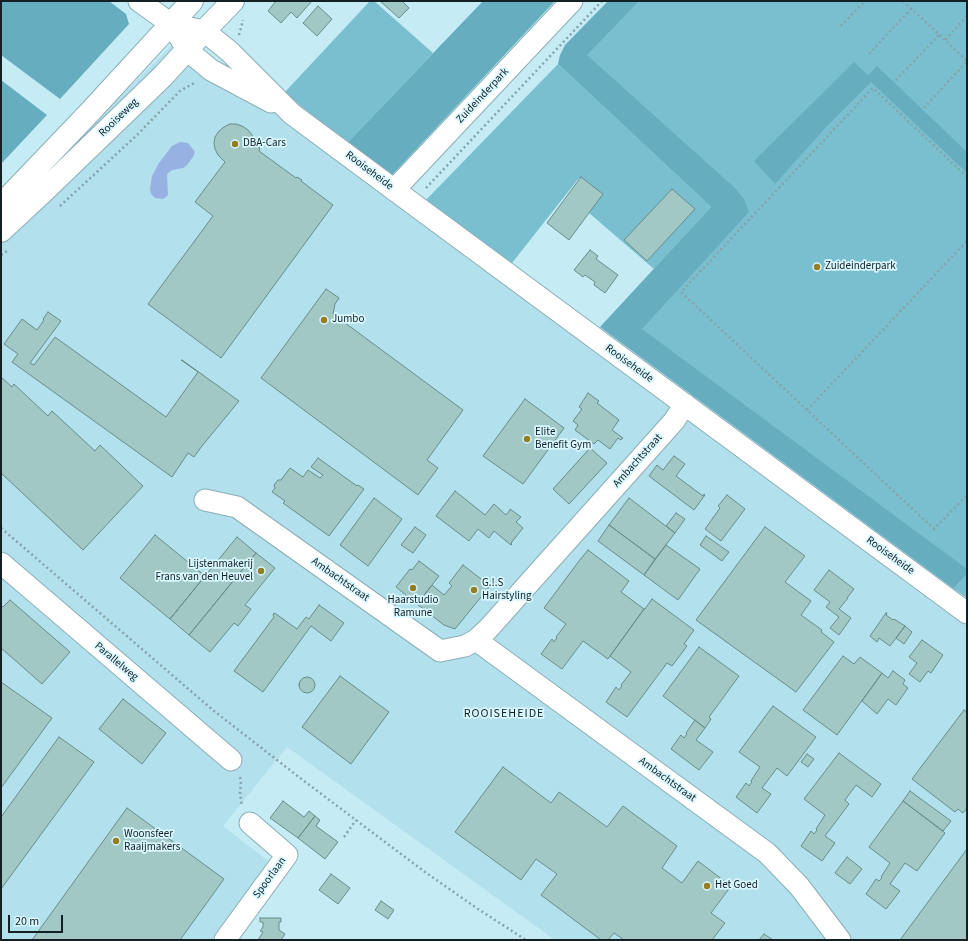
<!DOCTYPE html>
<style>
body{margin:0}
#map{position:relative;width:968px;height:941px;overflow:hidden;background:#c5ebf5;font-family:"Source Sans 3",sans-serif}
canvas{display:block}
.frame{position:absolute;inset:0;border:2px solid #132124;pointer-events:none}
.scale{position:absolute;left:8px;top:915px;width:55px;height:18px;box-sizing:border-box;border:2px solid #132124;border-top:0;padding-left:5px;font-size:12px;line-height:14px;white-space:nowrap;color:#132124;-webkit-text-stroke:3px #d9f7ff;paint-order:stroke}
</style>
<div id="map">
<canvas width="968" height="941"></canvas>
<div class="frame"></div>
<div class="scale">20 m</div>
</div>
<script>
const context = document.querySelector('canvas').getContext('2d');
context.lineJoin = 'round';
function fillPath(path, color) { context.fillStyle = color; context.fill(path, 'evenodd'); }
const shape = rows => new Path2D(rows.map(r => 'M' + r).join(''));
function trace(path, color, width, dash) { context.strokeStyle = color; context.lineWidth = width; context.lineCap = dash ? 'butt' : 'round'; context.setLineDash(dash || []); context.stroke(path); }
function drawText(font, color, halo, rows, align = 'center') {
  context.font = font + ' "Source Sans 3",sans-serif'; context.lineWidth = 3.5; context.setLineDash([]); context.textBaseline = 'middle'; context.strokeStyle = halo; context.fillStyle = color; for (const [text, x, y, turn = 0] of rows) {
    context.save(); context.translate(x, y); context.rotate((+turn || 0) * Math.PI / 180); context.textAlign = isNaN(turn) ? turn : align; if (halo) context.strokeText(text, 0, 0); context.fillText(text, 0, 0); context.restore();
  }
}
fillPath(shape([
 [182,35,967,615,967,940,555,940,287,747,223,826,276,867,222,940,1,940,1,216]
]), '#b2e0ec');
fillPath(shape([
 [370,1,374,1,433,53,348,142,304,109,285,92],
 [618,1,967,1,967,598,954,589,960,582,611,326,723,209,567,55],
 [558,64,711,207,654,269,588,212,602,195,579,178,512,263,426,200]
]), '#7abfcf');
fillPath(shape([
 [1,1,109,1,126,14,129,24,60,99,1,55],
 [483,1,555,1,392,175,348,142],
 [608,1,639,1,587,55,736,189,744,199,749,212,642,329,967,569,967,573,954,589,600,327,711,207,558,64,560,55,565,45],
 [854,62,868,75,877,66,967,152,967,173,871,82,827,126,775,184,754,161],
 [1,80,47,115,1,164]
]), '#66aebf');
fillPath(shape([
 [180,142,188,143,195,152,193,157,187,165,183,168,172,170,167,174,168,195,163,199,155,198,151,194,150,189,152,176,159,163,172,146]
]), '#97b1e2');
const building = shape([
 [276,1,312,1,297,18,291,12,281,23,268,11,276,1],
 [380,1,402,1,409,8,399,18,380,1],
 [318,6,332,19,317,36,303,23,318,6],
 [230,124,236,124,242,126,248,130,252,135,254,141,253,147,260,148,259,151,296,178,297,177,302,180,301,181,333,205,221,358,148,304,213,216,195,202,225,162,218,155,215,149,214,143,215,137,219,131,224,127,230,124],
 [581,177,603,194,569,240,547,223,581,177],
 [672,189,695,209,647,261,624,240,672,189],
 [590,250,598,256,596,259,618,275,605,293,594,285,595,282,585,275,583,277,574,270,590,250],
 [326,289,339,298,335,304,333,314,463,410,427,460,438,468,418,495,261,378,326,289],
 [48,312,61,321,30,363,34,365,55,337,166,417,198,372,181,360,182,360,239,401,202,446,194,457,188,453,172,477,12,362,18,354,4,344,22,319,37,330,44,320,43,319,48,312],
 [1,377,12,387,14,384,48,416,52,411,95,451,100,445,143,486,83,550,1,473,1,377],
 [588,393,599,401,597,403,619,420,612,430,623,438,621,440,618,438,610,449,598,440,594,444,575,430,578,425,573,421,582,409,579,407,588,393],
 [525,399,564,428,523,484,483,456,525,399],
 [590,448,607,463,569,504,553,489,590,448],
 [674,456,685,464,676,476,703,496,704,494,705,495,694,510,649,476,657,465,663,470,674,456],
 [318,458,357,486,358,485,364,489,329,536,283,503,285,501,272,492,275,488,274,485,278,480,281,480,290,468,303,477,308,470,320,478,323,475,311,467,318,458],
 [455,491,485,515,494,504,506,515,510,510,510,509,521,517,516,522,523,528,511,543,512,544,511,545,494,531,489,538,478,529,469,541,436,516,455,491],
 [727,495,745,509,721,541,705,529,720,508,718,506,727,495],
 [374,498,402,519,368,566,340,545,374,498],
 [629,498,675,533,655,559,609,525,629,498],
 [676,513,685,519,675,533,666,526,676,513],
 [609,525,655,559,644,575,598,541,609,525],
 [415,527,426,535,413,553,401,545,415,527],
 [765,527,805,556,785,582,811,601,801,615,822,630,821,632,834,642,796,692,696,620,765,527],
 [155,535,205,576,170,619,120,578,155,535],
 [706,536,729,552,722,561,700,545,706,536],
 [237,537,256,553,189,635,170,619,237,537],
 [666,545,700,569,678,600,644,575,666,545],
 [588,550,629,581,621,592,644,609,608,659,583,641,562,669,541,654,552,639,554,642,557,638,556,637,566,624,544,608,579,561,588,550],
 [256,553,275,568,245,605,251,609,238,626,234,623,210,652,189,635,256,553],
 [419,561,439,576,417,604,396,587,410,569,412,570,419,561],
 [463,565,490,586,455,629,444,625,417,604,432,585,444,595,452,586,449,583,463,565],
 [829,570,854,589,847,598,848,598,839,609,851,618,839,635,830,628,839,617,826,607,830,602,814,590,829,570],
 [652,599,694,630,684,644,687,646,672,666,667,663,627,717,606,702,616,687,619,690,622,686,621,685,631,672,610,656,644,609,645,609,652,599],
 [10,600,70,652,42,684,1,648,1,605,3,607,10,600],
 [319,605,344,623,331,641,311,626,263,692,234,671,274,617,273,615,274,613,276,614,297,629,306,617,309,619,319,605],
 [886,613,887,613,886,615,893,620,894,619,905,626,890,646,879,638,877,642,870,636,886,613],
 [905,626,912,632,904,644,896,638,905,626],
 [922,640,943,655,931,673,928,671,920,682,909,674,917,663,909,657,922,640],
 [699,647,739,676,709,717,711,719,705,728,663,696,699,647],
 [843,656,854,664,860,657,882,673,837,735,803,710,843,656],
 [893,671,905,680,903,684,908,688,896,705,888,699,877,714,862,701,882,673,888,678,893,671],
 [340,676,389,712,351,764,302,727,340,676],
 '299 685a8 8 0 1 1 16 0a8 8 0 1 1-16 0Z',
 [1,682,52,718,1,788,1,682],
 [123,699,166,733,142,764,99,729,123,699],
 [773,706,816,737,787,776,777,768,762,788,771,794,757,813,736,797,746,783,749,786,752,782,751,781,760,767,739,752,773,706],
 [964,710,967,712,967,808,963,813,958,809,955,812,912,779,964,710],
 [695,720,705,728,696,740,713,752,699,770,671,749,681,735,684,738,687,734,686,733,695,720],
 [59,737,94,762,1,889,1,817,59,737],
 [839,753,881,784,872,797,856,785,845,800,849,804,825,836,835,843,822,861,801,846,811,831,814,834,817,830,816,829,825,815,804,799,839,753],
 [807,754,814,759,808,767,801,762,807,754],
 [503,767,551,803,559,792,607,827,623,806,677,846,662,868,682,883,698,861,731,886,711,913,725,923,712,940,624,940,614,933,608,940,601,940,541,895,557,874,536,859,521,880,455,832,503,767],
 [910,791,951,821,943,831,903,801,910,791],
 [283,801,304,817,309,811,315,816,298,838,270,818,283,801],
 [903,801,945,833,917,871,905,863,890,884,900,891,886,909,866,894,876,879,879,881,882,878,881,877,890,863,869,847,903,801],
 [127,808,224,879,180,940,32,940,127,808],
 [315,816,320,820,316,826,338,842,325,859,298,838,315,816],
 [967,849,967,940,900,940,967,849],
 [847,857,862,869,850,884,835,873,847,857],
 [331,874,350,888,338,904,319,890,331,874],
 [381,901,394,910,388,919,375,910,381,901],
 [260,918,281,918,281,922,279,922,279,930,285,934,281,940,258,940,263,932,260,931,263,927,263,922,260,922,260,918],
 [764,934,773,940,759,940,764,934]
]);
fillPath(building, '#a1c8c5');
trace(building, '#688d8a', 1);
const street = shape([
 [139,1,171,24,204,31,229,51,292,114,412,203,967,613],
 [178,34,187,50,211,70,271,102],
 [394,190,572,1],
 [205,500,237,507,440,651,465,646,476,640,488,629,674,421,685,404],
 [1,563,231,760],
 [476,640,767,853,799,886,840,940],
 [225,940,287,855,250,823]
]);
const secondary = shape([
 [1,205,89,113,192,1],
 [1,231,45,190,163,76,204,31,233,1]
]);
trace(street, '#8aaeb7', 23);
trace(secondary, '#8aaeb7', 24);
trace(shape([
 [903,1,945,40],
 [967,16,945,40,967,61],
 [841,26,865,1],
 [239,35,243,20],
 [869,54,911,9],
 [896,80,939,35],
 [924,108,967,61],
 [967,177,873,88,681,292,934,529,967,495],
 [426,188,602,1],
 [60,206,137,135,180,91,196,82],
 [1,255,7,251],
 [807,410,967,241],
 [1,528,214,711,304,781,425,872,478,909,526,940],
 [240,777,241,781,240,794,242,806],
 [344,837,356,820]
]), '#85a2a9', 2.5, [2, 3]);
trace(street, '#fff', 21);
trace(secondary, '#fff', 22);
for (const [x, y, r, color] of [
 [235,144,4,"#947d24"],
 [817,267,4,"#947d24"],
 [324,320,4,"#947d24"],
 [527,439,4,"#947d24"],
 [261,571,4,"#947d24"],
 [413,588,4,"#947d24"],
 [474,590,4,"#947d24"],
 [116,841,4,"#947d24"],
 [707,886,4,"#947d24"]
]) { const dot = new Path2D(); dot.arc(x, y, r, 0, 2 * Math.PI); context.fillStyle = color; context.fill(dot); trace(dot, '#d9f7ff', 1.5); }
drawText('11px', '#132124', '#d9f7ff', [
 ["Zuideinderpark",483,96,-47],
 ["Rooiseweg",119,118,-44],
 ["Rooiseheide",369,171,37],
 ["Rooiseheide",629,364,36],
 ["Ambachtstraat",638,461,-48],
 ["Rooiseheide",890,556,36],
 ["Ambachtstraat",340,580,35],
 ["Parallelweg",116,662,40],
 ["Ambachtstraat",667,780,36],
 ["Spoorlaan",270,878,-54]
]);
drawText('11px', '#132124', '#d9f7ff', [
 ["DBA-Cars",243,144],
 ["Zuideinderpark",825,267],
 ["Jumbo",332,320],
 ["Elite",535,433],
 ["Benefit Gym",535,446],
 ["Lijstenmakerij",253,565,"right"],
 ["Frans van den Heuvel",253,578,"right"],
 ["G.!.S",482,584],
 ["Hairstyling",482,597],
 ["Haarstudio",413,601,"center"],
 ["Ramune",413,614,"center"],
 ["Woonsfeer",124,835],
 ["Raaijmakers",124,848],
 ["Het Goed",715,886]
], 'left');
context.letterSpacing = '1px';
drawText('12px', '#132124', '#d9f7ff', [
 ["ROOISEHEIDE",504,714]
]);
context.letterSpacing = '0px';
</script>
